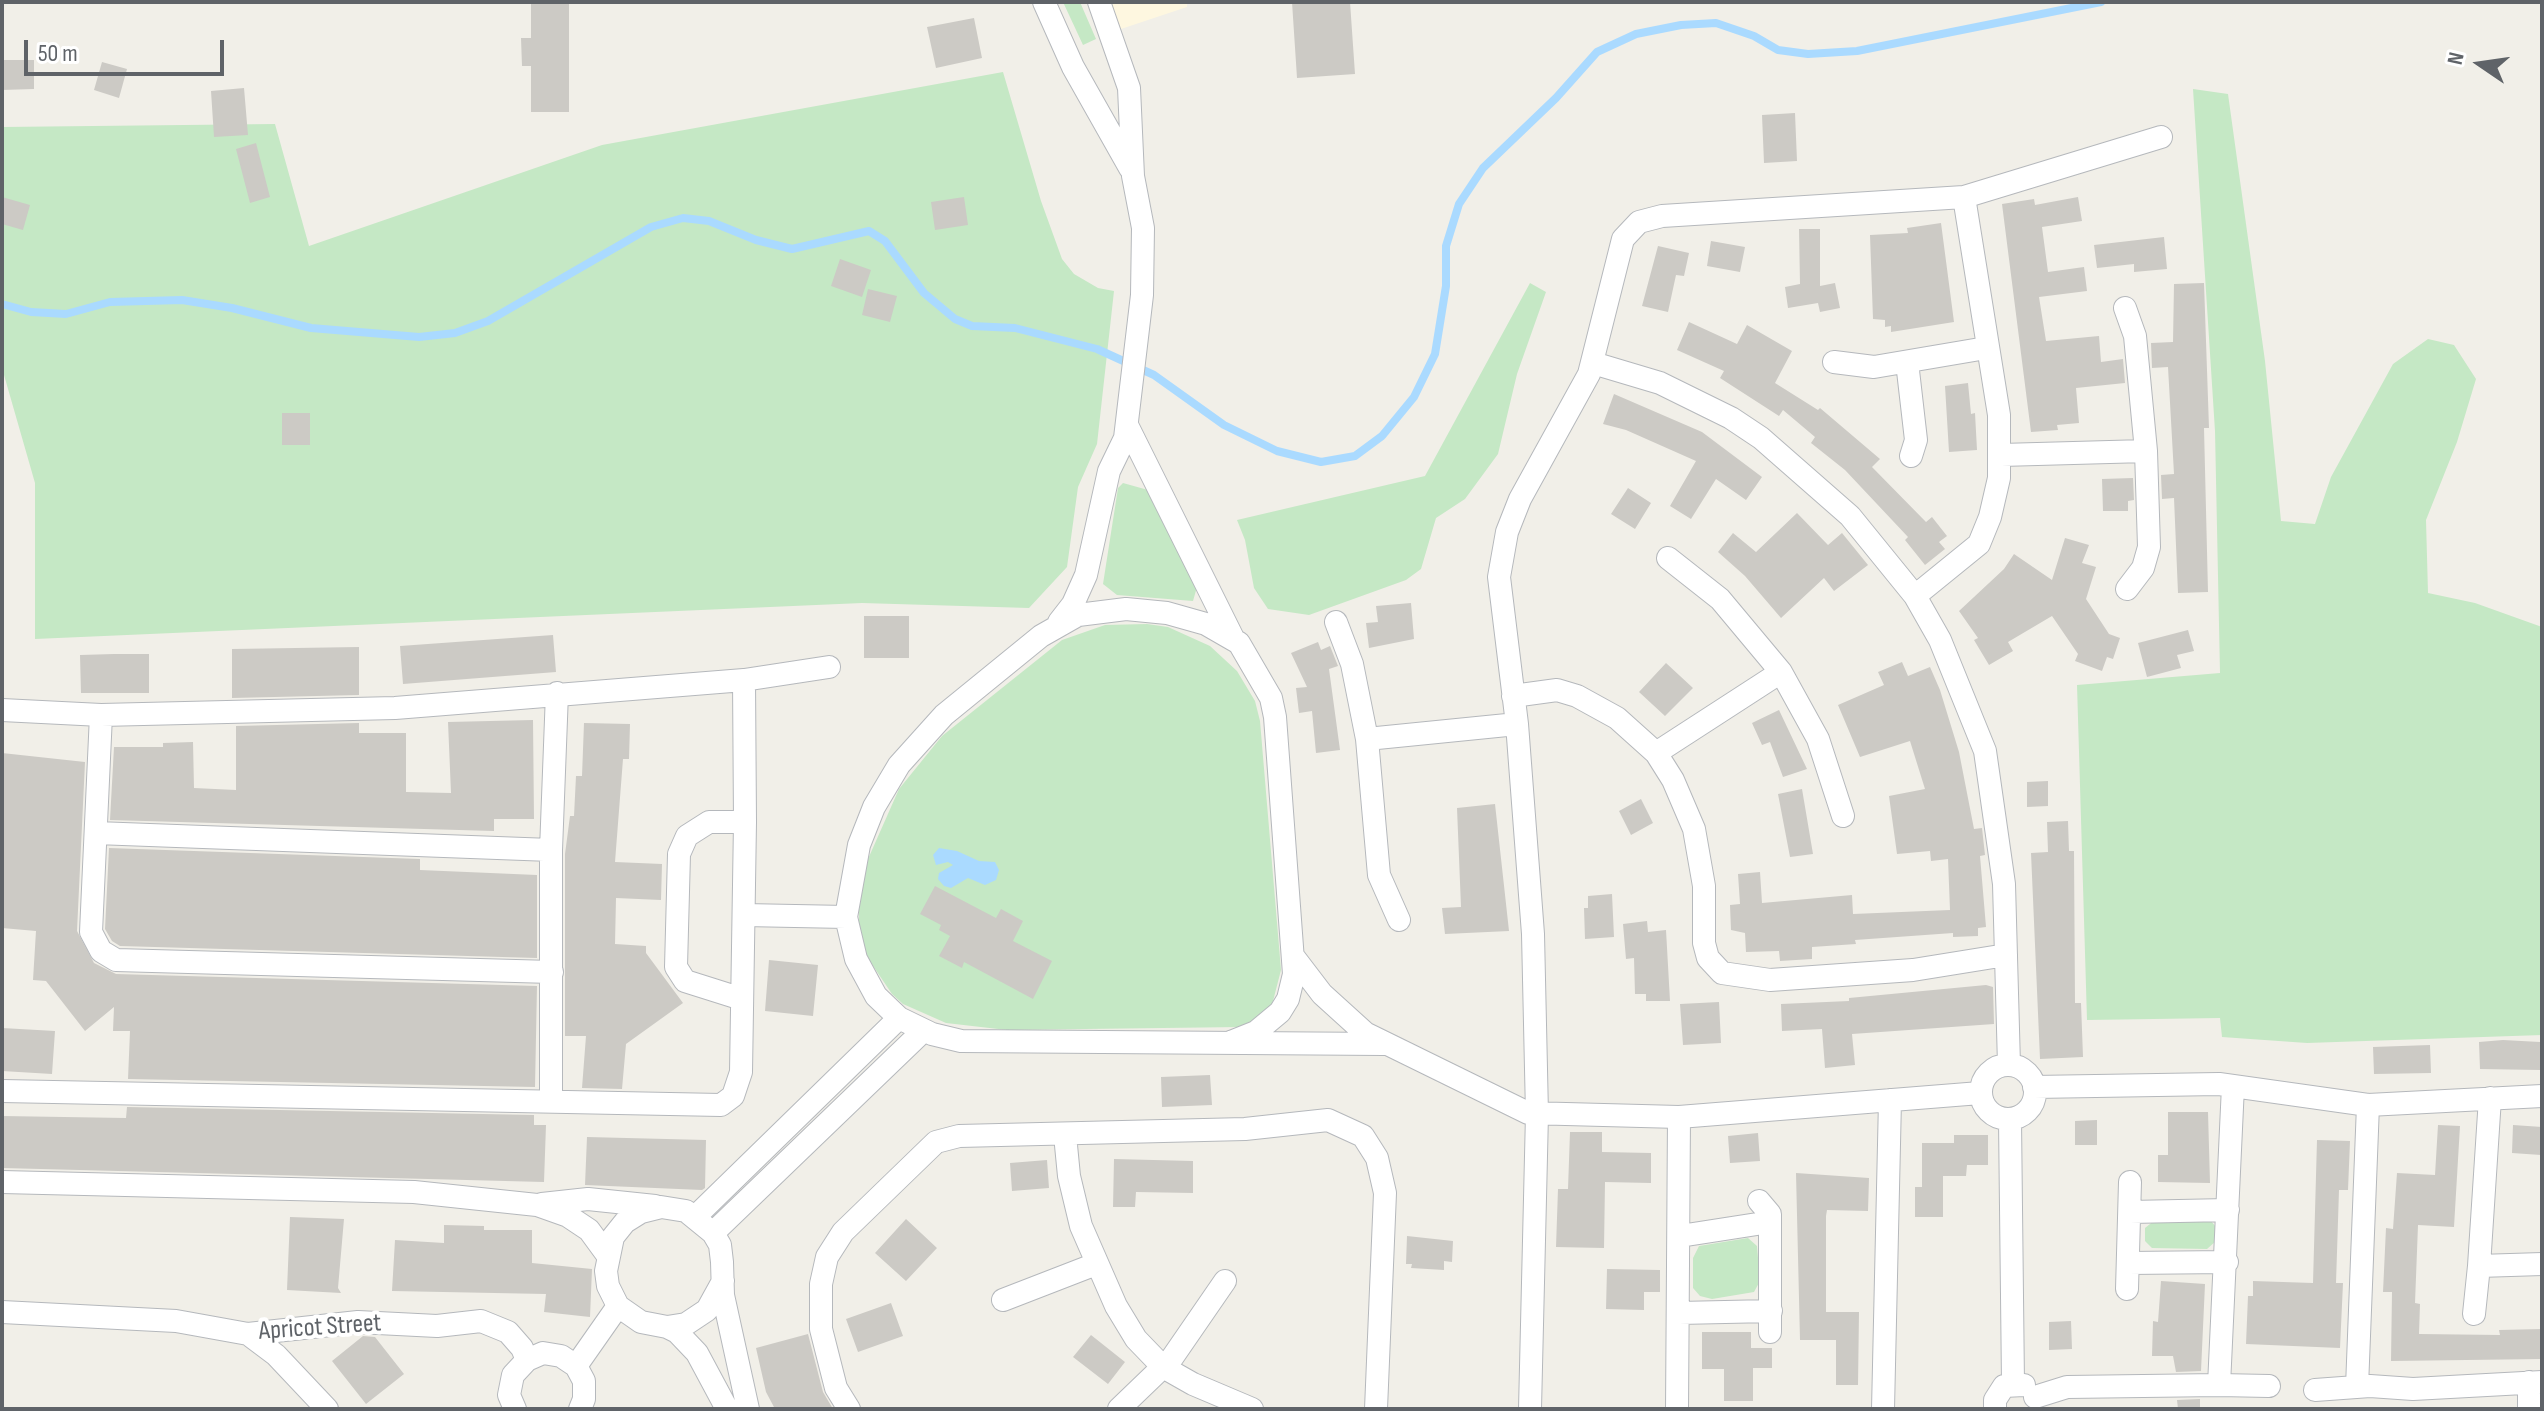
<!DOCTYPE html>
<style>
body{margin:0}
#map{position:relative;width:2544px;height:1411px;overflow:hidden;background:#f1efe8;font-family:"Sofia Sans Condensed",sans-serif}
canvas{display:block}
.frame{position:absolute;inset:0;border:4px solid #5f6368;pointer-events:none}
.north{position:absolute;left:2440px;top:24px;width:80px;height:80px;-webkit-text-stroke:6px #fff;paint-order:stroke;rotate:283deg;font-size:22px;font-weight:700;line-height:32px;text-align:center;color:#5f6368}
.north::after{content:'';display:block;margin:auto;width:28px;height:36px;background:#5f6368;clip-path:polygon(50% 0,100% 100%,50% 72%,0 100%)}
.scale{position:absolute;left:24px;top:40px;width:200px;height:36px;box-sizing:border-box;border:4px solid #5f6368;border-top:0;padding-left:10px;font-size:24px;line-height:28px;white-space:nowrap;color:#5f6368;-webkit-text-stroke:6px #fff;paint-order:stroke}
</style>
<div id="map">
<canvas width="2544" height="1411"></canvas>
<div class="frame"></div>
<div class="north">N</div>
<div class="scale">50 m</div>
</div>
<script>
const context = document.querySelector('canvas').getContext('2d');
context.lineJoin = 'round';
function fillPath(path, color) { context.fillStyle = color; context.fill(path, 'evenodd'); }
const shape = rows => new Path2D(rows.map(r => 'M' + r).join(''));
function trace(path, color, width, dash) { context.strokeStyle = color; context.lineWidth = width; context.lineCap = dash ? 'butt' : 'round'; context.setLineDash(dash || []); context.stroke(path); }
function drawText(font, color, halo, rows, align = 'center') {
  context.font = font + ' "Sofia Sans Condensed",sans-serif'; context.lineWidth = 8; context.setLineDash([]); context.textBaseline = 'middle'; context.strokeStyle = halo; context.fillStyle = color; for (const [text, x, y, turn = 0] of rows) {
    context.save(); context.translate(x, y); context.rotate((+turn || 0) * Math.PI / 180); context.textAlign = isNaN(turn) ? turn : align; if (halo) context.strokeText(text, 0, 0); context.fillText(text, 0, 0); context.restore();
  }
}
fillPath(shape([
 [1103,2,1187,2,1187,7,1115,31]
]), '#fef7e0');
fillPath(shape([
 [1063,2,1080,2,1096,39,1083,45],
 [1003,72,1041,201,1062,259,1074,274,1098,288,1114,291,1097,444,1078,487,1067,567,1029,608,862,603,35,639,35,483,2,368,2,127,275,124,309,246,602,145],
 [2193,89,2228,94,2265,361,2281,521,2315,524,2331,477,2393,364,2428,339,2454,345,2476,379,2457,442,2426,520,2428,593,2475,603,2542,627,2542,1035,2307,1043,2222,1037,2220,1018,2087,1020,2077,685,2220,673,2215,431],
 [1530,283,1546,292,1517,374,1498,454,1465,499,1436,518,1421,569,1406,580,1309,615,1268,609,1254,588,1245,540,1237,520,1425,476],
 [1123,483,1148,490,1197,587,1193,601,1117,595,1103,584,1118,488],
 [1147,624,1168,627,1210,646,1237,671,1255,701,1260,721,1281,970,1272,1005,1260,1019,1241,1027,1007,1030,946,1023,903,1004,892,994,867,957,859,933,859,909,868,859,899,789,942,736,1062,640,1105,625],
 [2155,1220,2210,1220,2217,1228,2216,1241,2207,1249,2152,1248,2145,1241,2145,1228],
 [1748,1238,1757,1246,1760,1281,1754,1292,1712,1299,1700,1296,1693,1288,1693,1258,1699,1246]
]), '#c5e8c5');
fillPath(shape([
 [939,848,957,851,979,861,995,862,999,870,996,880,985,885,968,878,951,888,944,886,938,879,939,873,953,865,948,862,936,865,933,855]
]), '#aadaff');
trace(shape([
 [2,304,31,312,66,314,110,302,182,300,232,308,311,328,419,337,455,333,488,321,651,227,683,218,709,221,756,240,792,249,869,231,885,241,924,293,955,319,972,326,1015,328,1097,349,1154,375,1224,425,1277,451,1321,462,1355,456,1382,436,1414,397,1435,354,1446,286,1446,246,1459,204,1483,168,1556,98,1597,52,1636,34,1681,25,1716,23,1754,36,1778,50,1808,54,1857,51,2101,2]
]), '#aadaff', 8);
fillPath(shape([
 [531,2,569,2,569,112,531,112,531,66,522,66,521,38,531,38],
 [1292,2,1350,2,1355,74,1297,78],
 [974,18,982,58,936,68,927,27],
 [2,60,34,60,34,89,2,90],
 [102,62,127,69,119,98,94,90],
 [244,88,248,135,214,137,211,91],
 [1795,113,1797,161,1764,163,1762,115],
 [256,143,270,197,250,203,236,149],
 [2,197,30,205,23,230,2,224],
 [964,197,968,225,935,230,931,202],
 [2078,197,2082,221,2042,227,2048,272,2084,267,2087,291,2039,297,2046,341,2099,336,2101,362,2123,359,2125,383,2076,388,2079,423,2057,425,2058,430,2031,432,2002,204,2034,199,2035,205],
 [1941,223,1954,322,1891,332,1891,326,1885,327,1885,320,1873,319,1870,235,1908,233,1907,228],
 [1799,229,1820,229,1820,286,1835,283,1840,308,1820,312,1818,303,1788,308,1785,287,1800,284],
 [2164,237,2167,269,2134,272,2134,264,2097,268,2094,245],
 [1711,241,1745,247,1740,272,1707,266],
 [1658,246,1689,253,1684,276,1676,275,1668,312,1642,306],
 [840,259,871,270,862,297,831,286],
 [2204,283,2209,428,2204,428,2208,592,2178,593,2174,498,2162,499,2161,475,2174,474,2168,367,2152,368,2151,343,2173,342,2174,284],
 [868,289,897,296,890,322,862,315],
 [1689,322,1737,344,1747,325,1792,351,1775,383,1818,410,1820,408,1880,459,1872,467,1926,522,1932,517,1947,536,1939,542,1945,549,1925,565,1905,540,1908,537,1845,470,1811,443,1815,437,1783,410,1779,416,1720,378,1724,371,1677,350],
 [1968,383,1971,414,1975,413,1977,450,1949,452,1945,386],
 [1614,394,1702,432,1762,477,1746,500,1716,479,1691,519,1670,506,1696,461,1626,430,1603,424],
 [282,413,310,413,310,445,282,445],
 [2133,478,2134,500,2128,501,2128,511,2103,511,2102,479],
 [1628,488,1651,503,1635,529,1611,514],
 [1797,513,1828,545,1842,533,1868,565,1834,591,1824,578,1781,618,1745,576,1718,552,1733,533,1756,552],
 [2065,538,2089,545,2082,563,2096,567,2086,599,2109,634,2120,638,2113,659,2107,657,2102,671,2075,661,2078,654,2052,616,2008,642,2013,651,1989,665,1974,640,1978,638,1959,611,2004,569,2014,554,2052,580],
 [1411,603,1414,639,1369,648,1366,623,1378,622,1376,606],
 [864,616,909,616,909,658,864,658],
 [2188,630,2194,651,2177,655,2181,668,2147,677,2138,643],
 [553,635,556,672,403,684,400,646],
 [1318,642,1321,650,1330,646,1338,666,1329,669,1340,750,1316,753,1312,711,1299,713,1296,688,1307,687,1291,653],
 [359,647,359,695,232,698,232,649],
 [114,654,149,654,149,693,81,693,80,655],
 [1902,662,1908,676,1930,667,1940,690,1959,752,1974,829,1982,828,1985,855,1980,856,1986,927,1978,928,1978,936,1953,937,1953,933,1855,940,1856,944,1812,947,1812,959,1780,961,1779,951,1746,952,1745,933,1731,930,1730,905,1740,904,1738,874,1760,872,1762,903,1852,895,1853,914,1950,910,1948,859,1931,861,1930,851,1897,854,1889,796,1925,789,1910,741,1860,757,1838,705,1884,685,1878,672],
 [1666,663,1693,688,1665,716,1639,692],
 [1779,710,1807,769,1783,777,1770,742,1762,745,1752,723],
 [533,720,534,819,494,819,494,831,110,820,114,747,163,747,163,743,193,742,194,788,236,790,236,726,359,723,359,733,406,733,406,792,451,793,448,722],
 [584,723,630,724,629,759,623,759,615,862,662,864,661,900,616,898,615,944,646,946,646,953,683,1003,626,1044,622,1089,582,1088,586,1036,565,1036,565,854,570,816,574,816,576,776,582,776],
 [2,753,85,762,77,931,94,963,116,974,537,986,535,1087,128,1079,130,1031,113,1031,114,1007,85,1031,46,981,33,980,36,931,2,928],
 [2048,781,2048,806,2027,807,2027,782],
 [1802,789,1813,854,1790,857,1778,794],
 [1641,799,1653,823,1631,835,1619,811],
 [1495,804,1509,931,1445,934,1442,908,1461,907,1457,808],
 [2068,821,2069,851,2074,851,2075,1003,2081,1003,2083,1057,2040,1059,2031,853,2048,852,2047,822],
 [109,848,420,859,420,870,537,875,537,958,120,946,112,941,105,929],
 [935,886,996,918,1001,909,1023,921,1013,941,1052,961,1033,999,964,962,962,968,939,956,950,936,939,930,941,925,920,914],
 [1612,894,1614,937,1585,939,1584,908,1588,908,1588,896],
 [1647,921,1648,932,1666,930,1670,1001,1646,1001,1646,994,1635,994,1634,958,1626,959,1623,924],
 [769,960,818,965,813,1016,765,1011],
 [1986,985,1993,987,1994,1024,1852,1034,1855,1065,1825,1068,1822,1029,1782,1031,1781,1004,1849,1001,1849,998],
 [1719,1002,1721,1043,1683,1045,1680,1004],
 [2,1028,55,1031,52,1074,2,1071],
 [2503,1040,2540,1042,2540,1070,2480,1069,2479,1042],
 [2430,1045,2431,1073,2374,1074,2373,1047],
 [1210,1075,1212,1105,1162,1107,1161,1077],
 [127,1107,534,1115,534,1125,546,1125,544,1182,2,1168,2,1116,126,1118],
 [2168,1112,2208,1112,2210,1183,2158,1182,2158,1155,2168,1155],
 [2097,1120,2097,1145,2075,1145,2075,1121],
 [2438,1125,2460,1126,2454,1227,2418,1225,2415,1303,2420,1304,2419,1334,2500,1335,2499,1330,2542,1329,2542,1359,2391,1361,2392,1292,2383,1292,2386,1228,2393,1229,2397,1173,2435,1175],
 [2513,1125,2542,1127,2541,1155,2512,1153],
 [1570,1132,1602,1132,1602,1152,1651,1153,1651,1183,1605,1182,1604,1248,1556,1247,1558,1189,1568,1189],
 [1758,1133,1760,1161,1730,1163,1728,1136],
 [1954,1135,1988,1135,1988,1165,1967,1165,1966,1176,1943,1176,1943,1217,1915,1217,1915,1187,1922,1187,1922,1143,1954,1143],
 [587,1137,706,1140,705,1188,702,1190,585,1185],
 [2317,1140,2350,1141,2348,1190,2339,1190,2336,1283,2343,1283,2340,1348,2246,1344,2248,1296,2253,1296,2253,1281,2313,1283],
 [1114,1159,1193,1161,1193,1193,1136,1192,1135,1207,1113,1207],
 [1047,1160,1049,1188,1012,1191,1010,1163],
 [1796,1173,1869,1178,1868,1211,1827,1210,1826,1216,1826,1312,1859,1312,1858,1385,1836,1385,1836,1340,1800,1340],
 [290,1217,344,1219,338,1288,341,1293,287,1290],
 [906,1219,937,1248,906,1281,875,1253],
 [444,1225,484,1226,484,1230,532,1230,532,1263,592,1269,590,1317,544,1312,546,1294,392,1291,395,1240,444,1243],
 [1407,1236,1453,1241,1452,1262,1444,1261,1444,1270,1411,1268,1412,1264,1406,1264],
 [1607,1269,1660,1270,1660,1292,1644,1292,1644,1310,1606,1309],
 [2161,1281,2205,1284,2201,1371,2176,1372,2173,1356,2152,1356,2153,1321,2158,1322],
 [891,1303,903,1336,858,1352,846,1319],
 [2071,1321,2072,1349,2049,1350,2049,1322],
 [1702,1332,1751,1332,1751,1348,1772,1348,1772,1368,1753,1368,1753,1401,1724,1401,1724,1369,1702,1369],
 [808,1334,823,1392,833,1409,775,1409,766,1392,756,1348],
 [1091,1335,1125,1362,1108,1384,1073,1357],
 [363,1336,375,1337,404,1374,366,1404,332,1361],
 [2200,1399,2200,1409,2178,1409,2177,1400]
]), '#cccac5');
const minor = shape([
 [1044,2,1073,67,1130,168],
 [2125,308,2135,336,2146,451,2149,547,2143,568,2127,589],
 [1834,362,1874,367,1986,348],
 [1907,362,1916,440,1911,456],
 [1593,363,1660,383,1731,418,1761,438,1850,516,1915,596,1940,640,1985,751,2004,884,2009,1065],
 [1127,425,1232,636],
 [2001,455,2146,451],
 [1668,558,1720,599,1781,672,1818,739,1843,816],
 [1915,596,1979,544,1990,517,1999,478,1999,415,1964,197],
 [1059,622,1073,604,1086,575,1109,471,1125,438,1142,295,1143,228,1133,176,1129,88,1099,2],
 [1336,622,1352,664,1367,739],
 [744,680,829,667],
 [1513,696,1557,690,1577,696,1617,718,1656,753,1673,780,1694,829,1704,886,1704,943,1708,958,1722,973,1770,980,1913,970,2006,955],
 [2,710,101,715,395,708,744,680,745,822,741,1072,733,1096,721,1105,2,1091],
 [101,715,91,932,101,951,116,960,552,972],
 [1656,753,1781,672],
 [96,833,551,850],
 [744,915,846,917],
 [1399,920,1379,875,1367,739,1517,724],
 [1293,956,1322,994,1365,1033,1528,1113,1679,1117,1980,1093],
 [742,999,685,981,676,967,679,854,687,836,709,822,745,822],
 [1231,1042,1256,1032,1280,1012,1288,999,1294,974,1275,717,1271,698,1239,643,1206,624,1167,613,1126,609,1078,615,1041,636,944,715,899,765,874,807,859,845,846,917,856,959,876,996,899,1018,932,1034,961,1041,1384,1044],
 '1981 1092a27 27 0 1 1 54 0a27 27 0 1 1-54 0Z',
 [2034,1087,2219,1084,2368,1105,2357,1387],
 [2490,1098,2479,1266,2542,1264],
 [551,1101,551,850,557,693],
 [2368,1105,2542,1096],
 [2010,1120,2013,1383],
 [1065,1135,1069,1176,1081,1226,1116,1306,1136,1339,1163,1367,1193,1384,1252,1409],
 [2,1182,414,1192,537,1205,568,1216,589,1230,608,1256],
 [1759,1201,1770,1214,1770,1332],
 [542,1204,588,1199,655,1206],
 [2130,1212,2228,1210],
 [696,1216,899,1018],
 [713,1233,923,1031],
 [1680,1236,1770,1222],
 [2128,1263,2227,1262],
 [723,1281,707,1310,686,1324,667,1327,641,1322,618,1306,608,1286,606,1271,613,1237,625,1222,641,1212,661,1207,686,1211,713,1233,720,1245,722,1262,723,1295,748,1409],
 [2127,1289,2130,1182],
 [1003,1300,1096,1264],
 [2,1312,176,1321,248,1334,358,1322,437,1326,481,1321,508,1332,522,1348,527,1360],
 [1679,1313,1771,1311],
 [2474,1314,2479,1266],
 [667,1327,677,1332,697,1353,727,1409],
 [248,1334,276,1355,327,1409],
 [576,1366,618,1306],
 [2219,1385,2269,1386],
 [2315,1390,2370,1386,2413,1389,2542,1382],
 [2035,1397,2067,1387,2219,1385,2233,1086],
 [515,1409,509,1395,513,1375,527,1360,543,1353,561,1356,576,1366,584,1381,584,1399,580,1409],
 [849,1409,836,1388,821,1329,821,1284,827,1257,843,1232,936,1142,959,1136,1245,1129,1328,1120,1363,1136,1377,1158,1385,1193,1376,1409],
 [1119,1409,1172,1358,1225,1281],
 [1530,1409,1537,1114,1533,934,1517,724,1499,577,1507,532,1520,499,1589,374,1623,239,1639,222,1662,216,1964,197,2161,137],
 [1677,1409,1679,1117],
 [1883,1409,1890,1100],
 [1995,1409,1995,1400,2004,1386,2024,1385],
 [2529,1409,2529,1382]
]);
trace(minor, '#b5b8bc', 24);
trace(minor, '#fff', 22);
drawText('26px', '#5f6368', '#fff', [
 ["Apricot Street",320,1328,-4]
]);
</script>
